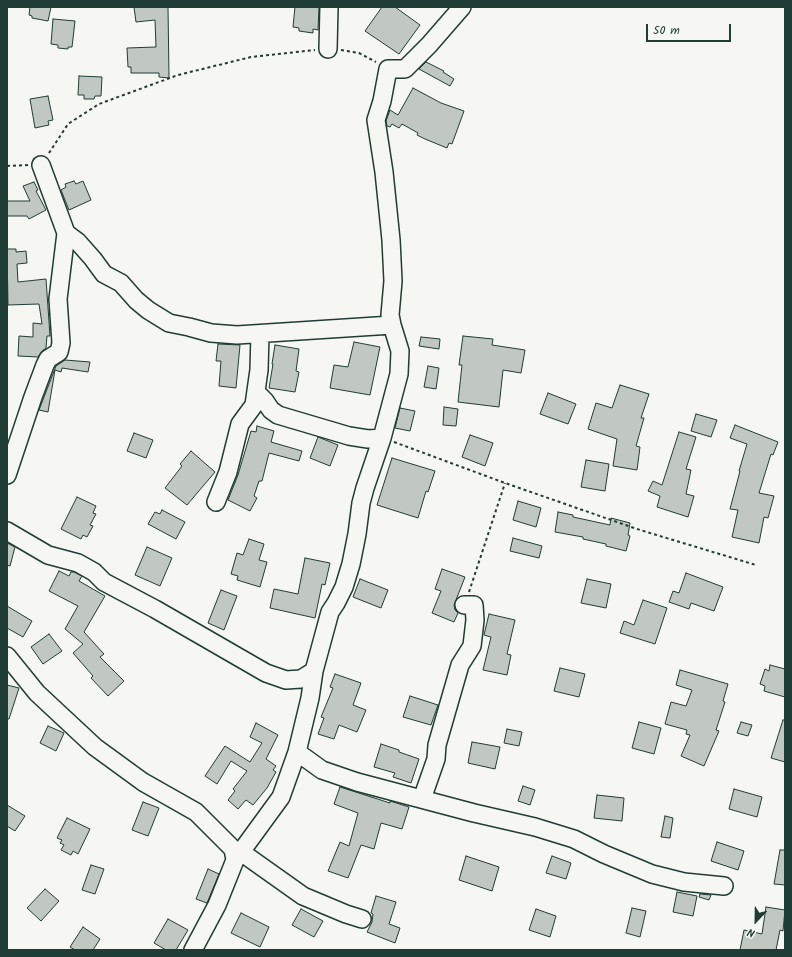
<!DOCTYPE html>
<style>
body{margin:0}
#map{position:relative;width:792px;height:957px;overflow:hidden;background:#f6f6f2;font-family:Kalam,sans-serif}
canvas{display:block}
.frame{position:absolute;inset:0;border:8px solid #1f3d34;pointer-events:none}
.north{position:absolute;left:736px;top:901px;width:40px;height:40px;-webkit-text-stroke:3px #f6f6f2;paint-order:stroke;rotate:202deg;font-size:11px;font-weight:700;line-height:16px;text-align:center;color:#1f3d34}
.north::after{content:'';display:block;margin:auto;width:14px;height:18px;background:#1f3d34;clip-path:polygon(50% 0,100% 100%,50% 72%,0 100%)}
.scale{position:absolute;left:646px;top:24px;width:85px;height:18px;box-sizing:border-box;border:2px solid #1f3d34;border-top:0;padding-left:5px;font-size:12px;line-height:14px;white-space:nowrap;color:#1f3d34;-webkit-text-stroke:3px #f6f6f2;paint-order:stroke}
</style>
<div id="map">
<canvas width="792" height="957"></canvas>
<div class="frame"></div>
<div class="north">N</div>
<div class="scale">50 m</div>
</div>
<script>
const context = document.querySelector('canvas').getContext('2d');
context.lineJoin = 'round';
function fillPath(path, color) { context.fillStyle = color; context.fill(path, 'evenodd'); }
const shape = rows => new Path2D(rows.map(r => 'M' + r).join(''));
function trace(path, color, width, dash) { context.strokeStyle = color; context.lineWidth = width; context.lineCap = dash ? 'butt' : 'round'; context.setLineDash(dash || []); context.stroke(path); }
const building = shape([
 [30,7,51,7,48,21,32,18,32,16,29,15,30,7],
 [134,7,168,7,169,78,159,77,159,73,131,73,131,67,128,67,127,48,156,47,155,20,136,22,134,7],
 [295,7,319,7,318,30,313,29,313,33,299,31,299,28,293,27,295,7],
 [382,7,395,7,420,25,399,54,365,31,382,7],
 [53,19,75,21,72,47,68,47,68,49,58,48,58,45,51,44,53,19],
 [426,62,444,71,443,72,454,79,450,86,419,69,426,62],
 [79,76,102,77,101,96,95,96,94,99,84,99,84,95,78,95,79,76],
 [413,88,441,103,464,111,452,144,449,143,447,148,425,139,417,135,418,133,402,124,399,128,392,124,390,127,387,126,386,121,390,110,398,115,413,88],
 [48,96,53,120,48,121,49,125,35,128,30,99,48,96],
 [74,181,76,184,83,181,91,200,69,210,61,190,66,187,65,184,74,181],
 [34,182,38,190,36,191,46,210,29,219,27,216,7,216,7,201,30,201,23,186,34,182],
 [7,249,16,249,16,252,26,251,27,263,17,264,18,282,46,279,50,336,47,336,46,348,42,351,38,357,18,356,19,336,33,337,33,323,42,324,39,304,8,305,7,249],
 [463,336,493,339,492,345,525,350,521,373,503,370,499,407,458,402,462,365,459,365,463,336],
 [421,337,440,339,439,349,419,346,421,337],
 [354,342,380,347,370,395,330,388,334,365,348,367,354,342],
 [218,344,240,345,236,388,219,386,221,361,216,361,218,344],
 [275,345,299,349,296,371,299,372,295,392,269,388,273,364,272,364,275,345],
 [65,360,90,362,88,372,62,368,61,372,55,370,48,412,39,410,56,366,65,360],
 [428,366,439,368,436,389,424,387,428,366],
 [620,385,649,394,641,418,644,418,636,446,640,447,637,470,613,466,617,439,588,429,596,403,612,408,620,385],
 [548,393,576,404,568,424,540,414,548,393],
 [444,407,458,409,456,426,443,425,444,407],
 [400,408,415,411,410,431,395,428,400,408],
 [696,414,717,420,711,437,691,431,696,414],
 [735,425,778,442,773,455,771,454,759,493,774,496,768,518,764,517,759,543,732,537,738,510,730,509,740,471,739,471,747,444,730,438,735,425],
 [257,426,274,431,271,442,302,451,299,461,269,453,262,481,259,481,254,496,257,498,250,511,228,500,238,475,251,431,256,432,257,426],
 [679,432,696,437,686,469,691,470,686,494,694,496,688,517,657,507,660,496,648,491,653,481,662,485,679,432],
 [134,433,153,440,146,458,127,451,134,433],
 [470,435,493,443,485,466,462,457,470,435],
 [318,437,338,445,330,466,310,458,318,437],
 [191,451,215,472,187,505,165,488,182,466,180,464,191,451],
 [392,458,435,471,428,492,426,491,418,518,377,505,392,458],
 [586,460,609,464,605,491,581,487,586,460],
 [77,497,96,506,93,513,96,514,90,525,93,526,87,537,83,535,81,539,61,529,77,497],
 [518,501,541,508,536,527,513,520,518,501],
 [162,510,185,522,176,539,148,524,155,512,160,514,162,510],
 [558,512,573,515,573,517,610,525,611,518,630,523,628,535,630,536,626,551,606,546,606,544,583,539,583,537,555,532,558,512],
 [513,538,542,546,539,558,510,551,513,538],
 [249,539,264,544,259,560,267,562,260,587,237,580,238,576,231,574,237,553,243,555,249,539],
 [7,543,15,547,10,566,7,565,7,543],
 [147,547,172,558,160,586,135,575,147,547],
 [305,558,330,563,325,585,322,584,315,618,270,608,274,589,298,594,305,558],
 [442,569,465,577,454,605,455,610,458,613,454,622,432,613,441,591,435,589,442,569],
 [59,571,69,576,71,572,74,572,82,576,79,581,105,596,84,632,104,654,100,657,124,681,108,696,91,678,93,676,73,653,83,644,65,629,78,606,49,591,59,571],
 [686,573,723,587,714,611,691,603,689,609,669,602,673,591,679,593,686,573],
 [360,579,388,590,381,608,353,597,360,579],
 [587,579,611,584,606,608,581,603,587,579],
 [221,590,237,596,224,630,208,623,221,590],
 [643,600,667,608,655,644,620,633,624,621,634,625,643,600],
 [7,606,32,621,23,637,7,628,7,606],
 [489,614,515,620,507,654,511,655,507,675,483,670,491,637,484,635,489,614],
 [49,634,62,651,43,664,31,647,49,634],
 [770,665,785,669,785,697,764,691,765,686,760,684,765,669,769,671,770,665],
 [560,668,585,674,579,697,554,691,560,668],
 [680,670,728,684,723,701,725,702,716,730,719,731,704,766,681,756,690,735,686,734,687,730,665,724,671,702,686,706,692,690,676,685,680,670],
 [335,674,361,683,353,705,366,710,357,732,339,725,334,739,318,734,324,718,321,717,333,688,330,687,335,674],
 [7,685,19,688,9,719,7,719,7,685],
 [410,696,438,705,431,725,403,717,410,696],
 [783,720,785,720,785,762,771,758,783,720],
 [639,722,661,728,654,754,632,748,639,722],
 [741,722,752,725,748,736,737,733,741,722],
 [256,723,278,735,266,759,276,766,273,770,276,772,267,788,253,805,246,800,238,809,228,800,235,791,233,789,247,771,231,761,217,784,205,776,225,746,250,762,262,743,250,737,256,723],
 [48,726,64,733,56,751,40,743,48,726],
 [507,729,522,732,519,746,504,743,507,729],
 [472,742,500,747,495,769,468,763,472,742],
 [381,744,399,750,399,752,419,759,411,783,393,777,395,773,374,767,381,744],
 [523,786,535,790,530,805,518,801,523,786],
 [340,787,390,803,390,801,409,807,402,829,381,823,374,849,361,845,348,878,328,871,340,842,349,846,358,813,334,804,340,787],
 [734,789,762,797,757,817,729,809,734,789],
 [597,795,624,798,622,821,594,818,597,795],
 [143,802,159,808,148,836,132,830,143,802],
 [7,805,25,816,15,831,7,826,7,805],
 [665,816,673,818,670,838,661,837,665,816],
 [67,818,90,829,78,854,73,851,71,855,61,850,64,845,60,843,62,840,57,838,67,818],
 [717,842,744,851,738,870,711,861,717,842],
 [780,850,785,850,785,885,774,884,780,850],
 [466,856,499,867,492,891,459,880,466,856],
 [552,856,571,863,566,879,546,873,552,856],
 [91,865,104,869,95,894,82,890,91,865],
 [208,869,219,874,207,903,196,899,208,869],
 [45,889,59,901,41,921,27,908,45,889],
 [677,892,697,896,693,916,673,912,677,892],
 [700,894,711,895,709,900,699,897,700,894],
 [376,896,396,902,389,924,400,928,395,943,367,932,372,922,373,914,371,913,376,896],
 [766,907,785,910,783,931,780,930,776,950,740,950,744,930,762,934,766,907],
 [632,908,646,911,640,937,626,933,632,908],
 [301,909,323,921,314,937,292,925,301,909],
 [536,909,556,916,550,937,529,930,536,909],
 [241,913,269,927,260,947,231,933,241,913],
 [168,919,188,930,176,950,166,950,154,943,168,919],
 [83,927,100,939,93,950,75,950,70,947,83,927]
]);
fillPath(building, '#c1c8c3');
trace(building, '#1f3d34', 1);
const minor = shape([
 [328,49,329,7],
 [66,233,78,242,93,259,104,274,121,283,136,300,148,310,169,323,189,327,211,333,237,335,392,325],
 [257,393,265,401,271,410,278,415,349,436,368,439,382,438],
 [7,475,33,397,45,365,48,359,59,352,61,343,58,299,66,233,41,165],
 [216,502,228,472,240,424,254,405,259,370,260,334],
 [7,531,48,555,78,563,94,572,104,582,155,609,266,673,286,680,301,679,314,671,330,612,336,603,344,587,351,564,357,534,361,503,365,488,382,438,399,374,400,351,392,325,390,315,393,281,391,240,384,172,376,120,382,101,388,69,405,69,429,45,462,7],
 [7,656,37,693,95,747,143,782,196,812,233,849,235,860,217,905,193,950],
 [297,752,322,770,357,782,474,813,535,827,574,839,604,854,652,874,684,882,724,886],
 [422,799,436,759,437,745,460,665,472,646,475,620,474,605,464,605],
 [241,852,303,896,346,914,362,919],
 [235,860,281,797,297,752,310,698,314,671]
]);
trace(minor, '#1f3d34', 20);
trace(shape([
 [341,50,359,53,376,62],
 [49,153,68,124,99,104,178,75,251,57,315,50],
 [7,166,28,165],
 [394,442,505,483,640,530,756,565],
 [469,592,505,483]
]), '#1f3d34', 2, [3, 3]);
trace(minor, '#f6f6f2', 17);
</script>
